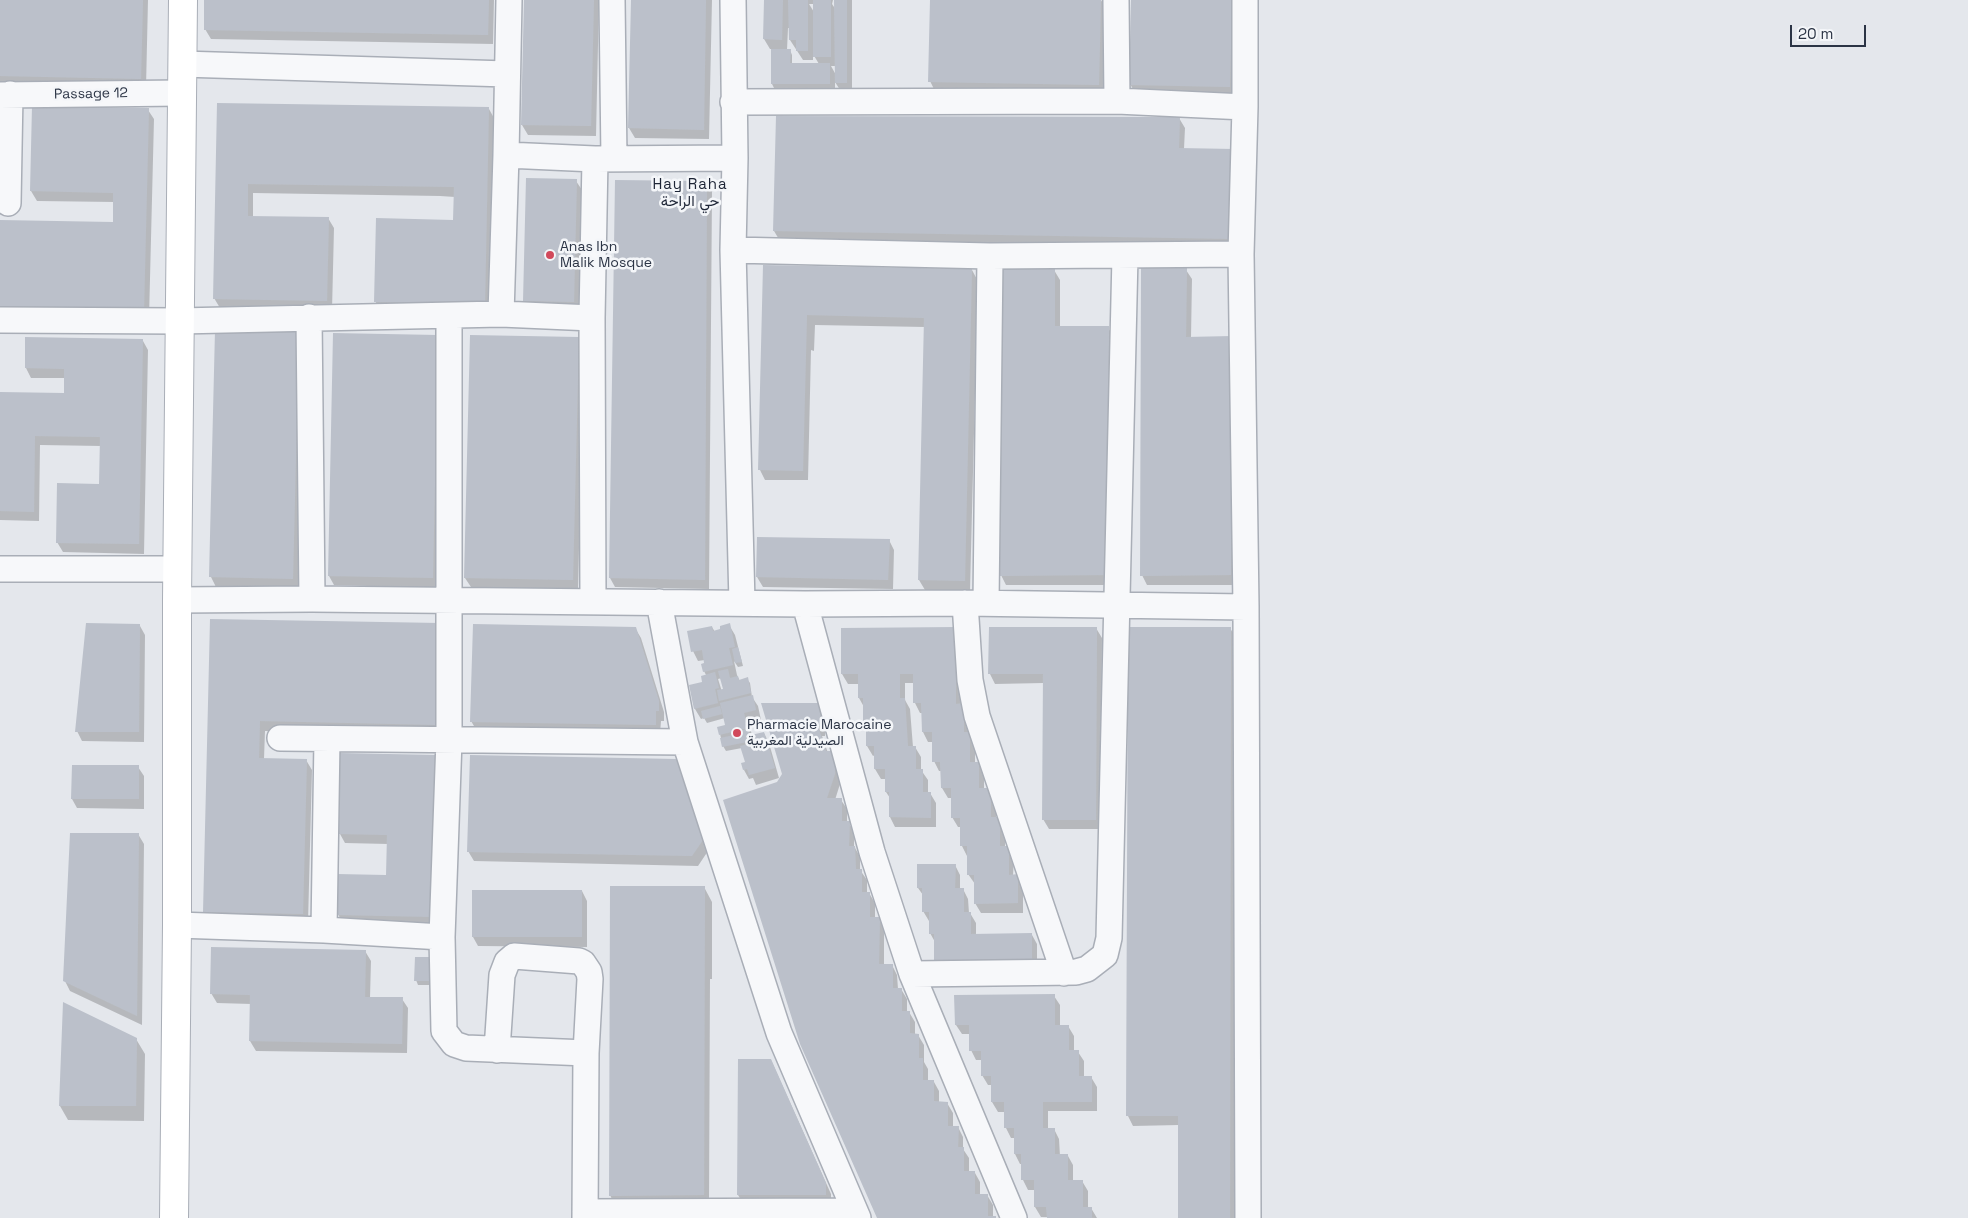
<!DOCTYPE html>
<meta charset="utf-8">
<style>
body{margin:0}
#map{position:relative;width:1968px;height:1218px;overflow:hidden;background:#e4e7ec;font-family:"Space Grotesk",sans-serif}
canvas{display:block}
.scale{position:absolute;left:1790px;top:25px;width:76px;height:22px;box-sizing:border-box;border:2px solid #2b3445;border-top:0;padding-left:6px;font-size:15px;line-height:18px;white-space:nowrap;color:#2b3445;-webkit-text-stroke:4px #f4f6f9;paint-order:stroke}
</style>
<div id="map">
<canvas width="1968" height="1218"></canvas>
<div class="scale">20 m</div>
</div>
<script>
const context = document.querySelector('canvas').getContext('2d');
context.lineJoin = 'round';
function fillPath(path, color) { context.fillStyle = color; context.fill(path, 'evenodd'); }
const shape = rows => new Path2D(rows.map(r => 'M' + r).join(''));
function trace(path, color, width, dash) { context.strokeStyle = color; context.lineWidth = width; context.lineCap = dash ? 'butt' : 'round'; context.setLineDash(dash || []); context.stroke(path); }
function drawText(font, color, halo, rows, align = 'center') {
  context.font = font + ' "Space Grotesk",Vazirmatn,sans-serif'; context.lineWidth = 5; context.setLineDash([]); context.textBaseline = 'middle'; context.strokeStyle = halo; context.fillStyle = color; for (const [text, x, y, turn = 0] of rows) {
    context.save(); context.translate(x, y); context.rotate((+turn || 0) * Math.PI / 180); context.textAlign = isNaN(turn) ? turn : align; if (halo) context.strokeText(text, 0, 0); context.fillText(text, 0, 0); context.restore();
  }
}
fillPath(shape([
 [0,0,148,0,146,88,0,85],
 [206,0,494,0,493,44,211,39,205,29],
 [525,0,599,0,596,136,528,135,522,125],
 [632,0,712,0,709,139,635,138,629,128],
 [765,0,833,0,832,4,836,10,836,0,852,0,852,93,842,93,835,82,835,93,797,93,794,88,774,88,772,84,772,49,770,49,764,39],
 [809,4,814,4,814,12],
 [788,28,790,28,790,40,803,60,813,60,813,54,819,64,792,64,792,55,790,50,787,50],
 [831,66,836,66,836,75],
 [931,0,1101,0,1106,8,1104,94,935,91,930,81],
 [1132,0,1237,0,1235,96,1136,94,1130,84],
 [219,104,489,109,494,118,490,313,381,311,375,301,454,221,455,197,440,196,253,193,253,217,328,218,334,228,332,311,220,308,214,298],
 [33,107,148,110,154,119,149,319,0,317,0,221,114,223,114,202,37,201,31,191],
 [1179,118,1185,128,1184,149,1237,249,783,246,774,231],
 [527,180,576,181,582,190,581,220,584,225,582,317,533,316,524,301],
 [707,183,712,192,709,589,615,587,610,578],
 [764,266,972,270,980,285,979,354,976,354,970,591,925,590,919,580,925,327,815,325,814,351,811,350,808,480,765,480,760,470],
 [1054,270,1060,280,1060,328,1108,328,1114,337,1113,585,1006,585,1001,575],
 [1186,270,1192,279,1191,338,1231,338,1236,585,1147,585,1142,575],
 [438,337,438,588,334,585,329,576],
 [27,338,143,341,148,350,144,554,63,552,57,542,100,485,101,446,40,445,39,521,0,520,0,393,65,394,65,378,31,378,26,368],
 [578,338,584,348,578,589,471,587,465,578],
 [304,343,298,588,216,587,211,577],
 [758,538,889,540,894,550,893,589,763,587,757,577],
 [211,620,439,625,443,734,265,731,264,759,306,760,312,770,308,923,210,922,204,912],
 [729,625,735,635,743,666,738,667,734,661,737,675,740,681,747,679,750,683,752,697,758,706,761,720,749,722,752,736,764,733,769,743,779,778,756,785,753,778,749,779,744,770,746,763,742,748,726,751,723,746,720,734,727,726,725,718,707,723,704,718,701,719,695,709,690,686,703,683,706,675,704,671,705,660,698,661,693,651,712,627,715,632],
 [722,678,725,694,723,695,718,679],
 [140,626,145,635,144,742,82,741,77,731],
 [635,628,641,638,664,712,664,721,661,721,660,734,477,731,471,721],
 [1096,628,1102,638,1101,829,1049,829,1043,819,1044,683,995,684,990,674],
 [1230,628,1236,638,1235,1218,1179,1218,1179,1125,1133,1126,1128,1116],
 [842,629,961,638,961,704,969,714,969,734,975,743,975,763,978,763,984,773,984,790,996,799,996,819,1000,819,1005,828,1005,847,1008,847,1014,857,1013,876,1017,876,1023,885,1023,913,981,913,975,903,975,884,968,874,967,856,962,846,962,827,958,827,952,817,953,798,948,798,942,788,942,771,939,771,934,761,933,742,928,742,923,732,923,713,920,713,915,703,914,683,905,683,905,700,910,709,913,747,915,747,921,757,921,770,928,780,928,793,930,793,936,803,936,827,895,827,890,817,890,798,886,792,886,779,881,779,875,769,875,755,873,756,867,746,867,727,864,721,864,707,859,698,859,684,848,684,842,674],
 [820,704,826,714,825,736,822,736,828,753,841,762,840,784,835,800,841,800,847,809,847,823,849,823,854,832,854,846,860,857,860,870,867,880,867,893,869,893,875,903,875,918,879,918,884,928,884,966,892,965,897,975,898,989,901,989,907,999,907,1012,909,1012,915,1022,915,1035,918,1035,924,1045,924,1062,928,1069,928,1082,934,1082,939,1091,939,1103,947,1103,953,1113,953,1127,958,1127,963,1137,963,1149,969,1158,969,1173,975,1173,980,1182,980,1195,987,1195,993,1205,993,1217,996,1218,878,1218,778,783],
 [342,754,438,926,343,924,338,914,387,876,388,844,345,843,340,834],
 [676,760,682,770,708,851,698,866,474,861,468,851],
 [138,767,144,776,144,809,77,808,72,799],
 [138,834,144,844,142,1025,70,991,65,981],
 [955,865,960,875,960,889,963,889,968,899,969,913,970,913,976,923,976,935,1032,935,1037,944,1037,973,935,942,930,933,930,921,929,921,923,911,923,895,918,888],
 [704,887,712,902,712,979,710,979,709,1205,615,1205,610,1195],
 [582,891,587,901,587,947,478,946,473,937],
 [365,951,371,961,370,998,402,999,408,1008,407,1053,256,1051,250,1041,251,1004,217,1003,211,993],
 [430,958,432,963,432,985,418,985,416,980],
 [1054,996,1060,1005,1060,1026,1068,1026,1074,1036,1074,1052,1078,1052,1084,1061,1084,1077,1091,1077,1097,1087,1097,1111,1048,1111,1048,1129,1054,1129,1059,1139,1060,1156,1068,1156,1073,1165,1073,1181,1082,1181,1088,1191,1088,1208,1091,1208,1097,1218,1041,1217,1035,1207,1035,1190,1028,1190,1023,1180,1023,1164,1020,1164,1015,1154,1015,1138,1011,1138,1006,1128,1006,1112,998,1112,992,1102,992,1085,988,1085,982,1075,982,1060,976,1060,971,1050,971,1034,962,1034,956,1025],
 [136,1039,145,1054,144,1121,68,1120,60,1106],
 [771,1060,831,1194,831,1204,744,1205,738,1195]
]), '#0003');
fillPath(shape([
 [0,0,143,0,141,79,0,76],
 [204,0,489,0,488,35,204,30],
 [524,0,594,0,591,126,521,125],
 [631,0,706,0,704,130,628,128],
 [764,0,783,0,782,40,763,39],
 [788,0,808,0,808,51,796,51,796,40,789,40],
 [813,0,831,0,831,57,813,57],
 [834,0,847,0,847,83,835,83],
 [930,0,1101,0,1099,85,928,82],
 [1131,0,1232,0,1230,87,1129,85],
 [771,49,791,49,790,63,830,63,830,84,771,84],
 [217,103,489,107,485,304,374,302,376,218,453,220,454,187,248,184,248,216,329,217,327,301,213,299],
 [32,106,149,108,144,310,0,307,0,220,113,222,113,193,30,191],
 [776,116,1180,117,1179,148,1234,149,1232,239,773,231],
 [526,178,577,179,574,302,523,301],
 [615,180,707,181,705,580,609,578],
 [763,265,972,269,965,581,918,580,924,318,807,315,803,471,758,470],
 [1141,268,1187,268,1186,337,1232,336,1231,575,1140,576],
 [1000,269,1055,269,1055,326,1109,326,1108,575,1000,576],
 [215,330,299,332,293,579,209,577],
 [333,333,438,335,433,578,328,576],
 [470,335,579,337,573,580,464,578],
 [25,337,143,339,139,544,56,543,57,483,99,484,100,437,35,436,34,512,0,511,0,392,64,393,64,369,25,368],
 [757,537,890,539,888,580,756,577],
 [210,619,440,623,438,725,260,721,259,758,307,759,303,914,203,912],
 [86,623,140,624,139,732,75,732],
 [730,623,735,647,729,648,733,665,703,672,701,664,704,663,702,650,691,652,687,631,712,626,713,631,720,629,720,626],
 [473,624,636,627,659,701,659,711,656,711,656,725,470,722],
 [956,627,956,704,964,703,964,732,970,732,970,762,979,762,979,788,991,788,991,817,1000,817,1000,846,1009,846,1009,875,1018,874,1018,903,974,904,974,875,967,875,967,846,960,846,960,818,951,818,951,788,941,788,940,762,932,762,932,732,922,732,921,703,913,703,913,674,900,674,900,698,905,698,908,746,916,746,916,769,923,769,923,792,931,792,931,818,889,817,889,792,885,792,885,769,874,769,874,746,866,746,866,721,863,721,863,698,858,698,858,674,841,674,841,628],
 [989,627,1097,627,1096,820,1042,820,1043,674,988,674],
 [1128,627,1231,627,1230,1218,1178,1218,1178,1116,1126,1116],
 [738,647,742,662,735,663,732,649],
 [728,669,730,678,738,676,739,680,748,677,751,693,719,701,717,690,723,689,718,671],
 [715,672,719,688,715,689,718,703,694,709,689,685,702,682,701,676],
 [753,695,756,710,744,713,748,728,719,735,717,727,725,725,720,703],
 [761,703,821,703,820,726,818,726,826,751,836,751,835,774,827,798,842,798,842,821,850,821,849,846,855,846,856,869,862,869,862,892,870,892,870,917,880,917,879,964,893,964,893,988,902,988,902,1011,910,1011,910,1033,919,1034,919,1058,923,1058,923,1080,934,1080,934,1101,948,1102,948,1126,959,1126,958,1147,964,1147,964,1171,975,1171,975,1194,988,1194,988,1216,996,1216,996,1218,877,1218,800,1044,723,800,777,782,782,774],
 [720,706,722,714,703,719,701,711],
 [748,729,750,737,746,738,747,742,722,747,720,738,735,735,734,732],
 [764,732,775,768,749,775,747,769,743,770,741,763,745,762,740,746,749,744,748,741,752,739,751,735],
 [340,753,437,755,434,917,336,915,337,874,386,875,387,835,339,834],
 [470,755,677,759,703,840,692,856,467,852],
 [72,765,139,765,139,799,71,799],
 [70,833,139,833,137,1016,63,981],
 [917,864,956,864,955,888,964,888,964,912,971,912,971,934,1032,933,1032,964,934,964,934,934,929,934,929,912,922,912,922,888,917,888],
 [610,886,705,886,704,1195,609,1196],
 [472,890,582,890,582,937,472,937],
 [211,947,366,950,365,997,403,997,402,1044,249,1041,250,995,210,994],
 [415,957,430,957,430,981,414,981],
 [1055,994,1055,1025,1069,1025,1069,1050,1079,1050,1079,1076,1092,1076,1092,1102,1043,1102,1043,1128,1055,1128,1055,1154,1068,1154,1068,1180,1083,1180,1083,1207,1092,1207,1092,1218,1047,1218,1046,1207,1034,1207,1034,1180,1021,1180,1021,1154,1014,1154,1014,1128,1004,1128,1004,1102,991,1102,991,1076,981,1076,981,1051,969,1051,969,1025,955,1025,954,995],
 [63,1002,137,1038,136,1106,59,1106],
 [738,1059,771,1059,826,1183,826,1195,737,1195]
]), '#bbc0ca');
const street = shape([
 [612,0,614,159],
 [733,0,735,158,733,250,742,603],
 [1116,0,1117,101],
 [1245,0,1245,107,1241,254,1246,607,1248,1218],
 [182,64,507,74],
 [0,95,182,93],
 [733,102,1117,101,1245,107],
 [506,155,595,159,735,158],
 [8,203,10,94],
 [733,250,990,256,1241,254],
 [501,314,506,155,509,0],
 [449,316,449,740,442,937,444,1031,454,1044,466,1048,586,1053],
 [309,317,312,599],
 [0,320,179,321,501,314,592,318],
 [0,569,177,569],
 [177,600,312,599,805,604,965,603,1246,607],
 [593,602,592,318,595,159],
 [659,602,685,742,779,1033,858,1218],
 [965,603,970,680,977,716,1064,973],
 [986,603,990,256],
 [805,604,872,852,912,974,1014,1218],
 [280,738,685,742],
 [177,925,324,930,442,937],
 [324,930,327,739],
 [912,974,1076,972,1087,969,1105,955,1109,938,1125,256],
 [497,1050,502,975,507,962,514,956,579,961,583,963,589,972,590,979,586,1053,585,1218],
 [585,1212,855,1211]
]);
const secondary = shape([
 [174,1218,177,925,177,600,183,0]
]);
trace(street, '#a9aeb7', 28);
trace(secondary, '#a9aeb7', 30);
trace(street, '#f7f8fa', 25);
trace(secondary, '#fff', 28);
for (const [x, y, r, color] of [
 [550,255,5,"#d1495b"],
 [737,733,5,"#d1495b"]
]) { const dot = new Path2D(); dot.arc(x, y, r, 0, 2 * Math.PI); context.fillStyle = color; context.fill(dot); trace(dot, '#f4f6f9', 2); }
drawText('14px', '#2b3445', '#f4f6f9', [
 ["Passage 12",91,94,-1]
]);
drawText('14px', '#2b3445', '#f4f6f9', [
 ["Anas Ibn",560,247],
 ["Malik Mosque",560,263],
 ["Pharmacie Marocaine",747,725],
 ["الصيدلية المغربية",747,741]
], 'left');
context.letterSpacing = '1px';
drawText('15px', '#1d2536', '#f4f6f9', [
 ["Hay Raha",690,185],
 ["حي الراحة",690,202]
]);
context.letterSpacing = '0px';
</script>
